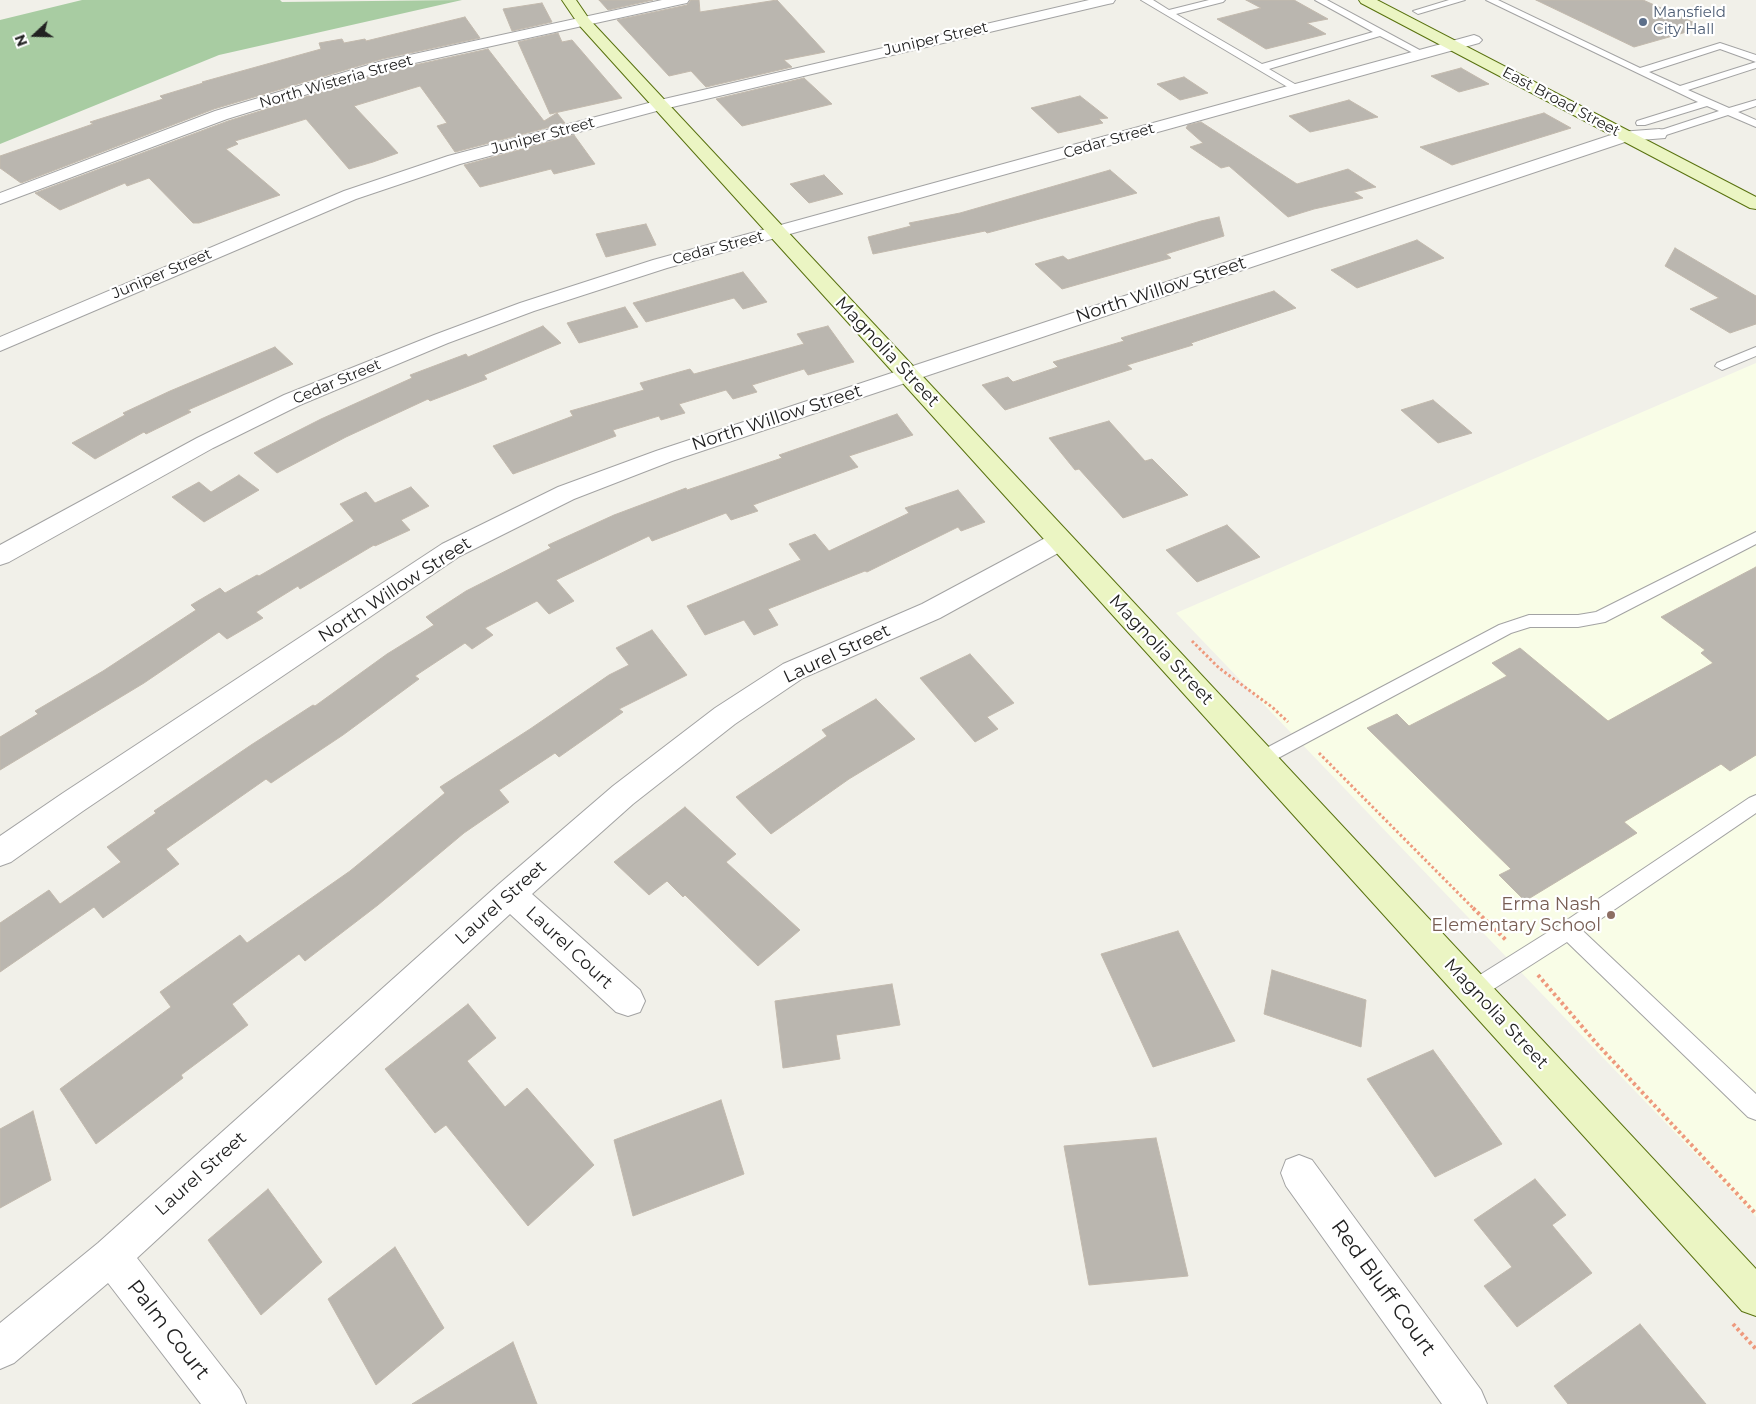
<!DOCTYPE html>
<style>
body{margin:0}
#map{position:relative;width:1756px;height:1404px;overflow:hidden;background:#f1f0e9;font-family:Montserrat,sans-serif}
canvas{display:block}
.north{position:absolute;left:10px;top:10px;width:50px;height:50px;-webkit-text-stroke:4px #fff;paint-order:stroke;rotate:249deg;font-size:14px;font-weight:700;line-height:20px;text-align:center;color:#222}
.north::after{content:'';display:block;margin:auto;width:18px;height:22px;background:#222;clip-path:polygon(50% 0,100% 100%,50% 72%,0 100%)}
</style>
<div id="map">
<canvas width="1756" height="1404"></canvas>
<div class="north">N</div>
</div>
<script>
const context = document.querySelector('canvas').getContext('2d');
context.lineJoin = 'round';
function fillPath(path, color) { context.fillStyle = color; context.fill(path, 'evenodd'); }
const shape = rows => new Path2D(rows.map(r => 'M' + r).join(''));
function trace(path, color, width, dash) { context.strokeStyle = color; context.lineWidth = width; context.lineCap = dash ? 'butt' : 'round'; context.setLineDash(dash || []); context.stroke(path); }
function drawText(font, color, halo, rows, align = 'center') {
  context.font = font + ' Montserrat,sans-serif'; context.lineWidth = 4.5; context.setLineDash([]); context.textBaseline = 'middle'; context.strokeStyle = halo; context.fillStyle = color; for (const [text, x, y, turn = 0] of rows) {
    context.save(); context.translate(x, y); context.rotate((+turn || 0) * Math.PI / 180); context.textAlign = isNaN(turn) ? turn : align; if (halo) context.strokeText(text, 0, 0); context.fillText(text, 0, 0); context.restore();
  }
}
fillPath(shape([
 [1756,363,1756,1217,1176,613]
]), '#f9fde7');
fillPath(shape([
 [82,0,280,0,282,2,462,0,219,55,0,144,0,20]
]), '#a8cca2');
const building = shape([
 [599,0,653,0,608,10,599,0],
 [691,0,699,0,700,12,777,0,825,52,784,60,792,67,706,87,691,71,669,76,617,20,687,5,691,0],
 [1246,0,1294,0,1328,19,1307,23,1326,34,1266,49,1217,19,1261,8,1246,0],
 [1536,0,1643,0,1704,27,1634,47,1536,0],
 [542,3,552,22,512,31,503,9,542,3],
 [465,17,480,38,382,59,214,109,21,183,0,168,0,156,93,124,90,122,163,99,160,96,203,83,202,82,321,49,319,43,342,39,344,43,365,39,366,41,465,17],
 [558,33,562,42,572,40,622,98,550,114,518,42,558,33],
 [488,49,544,121,557,113,565,123,455,152,437,126,447,123,420,86,354,106,398,153,373,162,349,169,306,119,235,141,238,144,226,149,280,195,199,223,193,223,149,178,127,186,125,183,60,210,35,193,228,121,392,70,488,49],
 [1461,68,1489,84,1459,92,1431,76,1461,68],
 [1184,77,1208,93,1180,100,1157,84,1184,77],
 [804,78,832,104,742,126,716,99,804,78],
 [1080,96,1108,118,1099,119,1103,123,1058,133,1031,108,1080,96],
 [1349,100,1378,117,1310,132,1289,116,1349,100],
 [1544,113,1571,128,1452,165,1420,147,1544,113],
 [1201,122,1297,184,1348,169,1376,187,1354,192,1363,198,1314,209,1288,217,1229,166,1221,168,1190,147,1203,143,1186,128,1188,125,1201,122],
 [574,135,595,164,554,174,551,169,480,187,464,165,574,135],
 [1110,170,1137,193,987,233,985,231,873,254,868,237,911,226,909,223,960,213,1110,170],
 [824,175,843,194,809,203,790,184,824,175],
 [1219,217,1224,236,1166,254,1171,258,1062,289,1035,264,1063,256,1068,260,1201,221,1219,217],
 [646,224,656,245,606,257,596,234,646,224],
 [1417,240,1444,258,1357,288,1331,270,1417,240],
 [1675,248,1756,296,1756,324,1730,333,1690,309,1719,298,1665,266,1675,248],
 [743,272,767,302,743,309,734,298,646,322,633,303,743,272],
 [1274,291,1296,308,1191,343,1193,345,1127,365,1132,369,1005,410,982,385,1008,377,1013,382,1058,367,1053,362,1124,341,1121,338,1274,291],
 [625,307,638,327,579,343,567,323,625,307],
 [543,326,561,343,484,375,487,379,430,401,428,399,346,437,277,473,254,453,321,419,412,378,410,375,466,354,468,357,543,326],
 [828,326,854,362,808,375,804,369,752,385,757,392,733,399,726,390,679,404,685,413,661,420,659,416,613,430,616,436,513,474,493,446,573,416,570,411,644,390,640,383,690,369,694,374,804,344,797,334,828,326],
 [275,347,293,364,188,410,191,412,146,434,144,432,95,459,72,443,125,415,123,413,170,391,275,347],
 [1433,400,1472,433,1438,443,1401,410,1433,400],
 [897,414,913,435,849,456,858,467,753,505,758,511,731,520,726,513,652,541,649,536,556,580,574,601,549,614,537,601,485,628,493,635,472,649,465,643,415,676,419,679,343,735,271,783,266,779,166,849,179,864,103,918,94,907,0,972,0,923,49,890,60,904,121,862,107,847,156,813,154,811,251,745,313,705,315,706,387,654,434,625,426,617,466,591,551,548,548,545,614,515,686,488,687,490,782,458,779,455,897,414],
 [1109,421,1145,461,1152,459,1188,495,1123,518,1079,469,1075,470,1049,438,1109,421],
 [239,475,259,490,204,522,172,497,199,482,211,492,239,475],
 [411,487,429,506,401,520,410,530,375,546,374,545,300,589,298,586,256,612,263,618,227,639,219,632,144,683,0,770,0,737,38,714,35,711,103,671,196,610,191,605,220,588,225,593,257,575,259,576,354,521,340,504,366,492,375,503,411,487],
 [958,490,985,522,961,531,958,527,867,572,865,571,768,609,778,625,754,635,744,620,705,635,687,606,801,560,789,544,815,534,829,551,909,513,905,508,958,490],
 [1227,525,1260,557,1197,582,1166,550,1227,525],
 [1756,567,1756,755,1730,771,1721,764,1624,822,1637,833,1525,901,1499,875,1511,869,1367,728,1397,714,1409,726,1507,676,1492,663,1520,648,1608,721,1713,663,1701,653,1705,650,1661,617,1756,567],
 [652,630,687,675,619,709,623,712,559,757,555,753,499,790,509,802,464,833,378,905,305,961,299,954,232,1004,248,1025,181,1075,183,1078,96,1144,60,1089,171,1007,160,992,240,935,247,943,350,871,445,793,440,787,530,729,609,675,629,665,616,648,652,630],
 [970,654,1014,703,987,717,998,729,975,742,920,678,970,654],
 [876,699,915,739,849,779,771,834,736,797,827,736,822,730,876,699],
 [685,807,736,854,726,862,800,930,758,966,685,895,683,897,667,881,649,895,614,862,685,807],
 [1178,931,1235,1041,1153,1067,1101,954,1178,931],
 [1272,970,1366,1000,1361,1047,1264,1014,1272,970],
 [892,984,900,1025,836,1035,840,1059,783,1068,775,1001,892,984],
 [468,1004,496,1038,467,1061,505,1107,527,1088,594,1165,528,1226,446,1125,435,1133,385,1069,468,1004],
 [1433,1050,1502,1144,1435,1177,1367,1079,1433,1050],
 [721,1100,744,1174,633,1216,614,1140,721,1100],
 [33,1111,51,1180,0,1208,0,1129,33,1111],
 [1156,1138,1188,1276,1089,1285,1064,1146,1156,1138],
 [1535,1179,1566,1215,1552,1225,1592,1273,1517,1327,1484,1286,1512,1267,1474,1220,1535,1179],
 [268,1189,322,1262,261,1315,208,1240,268,1189],
 [395,1247,444,1328,376,1385,328,1299,395,1247],
 [1640,1324,1706,1404,1568,1404,1554,1386,1640,1324],
 [513,1342,537,1404,412,1404,513,1342]
]);
fillPath(building, '#bab6af');
trace(building, '#c2b9ad', 1);
const lane = shape([
 [1141,0,1153,0,1169,10,1209,0,1225,0,1223,2,1176,14,1262,64,1373,32,1315,0,1327,0,1427,54,1422,57,1419,56,1380,36,1269,69,1300,87,1301,89,1296,92,1141,0],
 [1449,0,1465,0,1418,14,1413,11,1449,0],
 [1486,0,1498,0,1640,68,1720,43,1756,55,1756,62,1720,49,1649,72,1680,86,1756,62,1756,68,1688,90,1729,108,1756,100,1756,106,1738,112,1756,120,1756,127,1728,115,1663,136,1655,136,1654,134,1655,132,1719,111,1707,106,1645,125,1637,125,1636,123,1637,121,1698,102,1486,0],
 [1756,347,1756,356,1722,370,1715,366,1717,363,1756,347],
 [1756,532,1756,544,1605,622,1578,627,1530,627,1511,633,1267,764,1261,766,1255,764,1252,759,1255,754,1499,625,1529,615,1578,615,1596,612,1756,532],
 [1756,795,1756,813,1583,931,1756,1094,1756,1120,1748,1117,1567,942,1481,997,1474,1000,1467,997,1464,990,1467,983,1561,924,1749,798,1756,795]
]);
const street = shape([
 [662,0,689,0,687,3,682,4,392,68,227,119,0,204,0,193,215,111,382,61,662,0],
 [1089,0,1115,0,1113,3,1108,4,664,109,460,164,356,199,0,351,0,337,344,191,448,156,660,100,1089,0],
 [1474,35,1479,37,1482,40,1479,43,667,268,534,311,448,343,300,405,213,448,9,562,0,565,0,545,197,438,284,395,434,335,520,303,653,260,1474,35],
 [1659,129,1665,130,1667,134,1665,138,1628,141,672,461,574,499,460,556,83,811,11,862,0,866,0,836,63,793,442,544,558,487,656,451,1620,132,1659,129],
 [1060,533,1069,535,1072,541,1069,547,940,618,803,678,735,724,633,804,532,894,640,990,645,1001,640,1012,628,1016,616,1012,510,914,137,1258,240,1390,246,1404,201,1404,108,1283,14,1363,0,1369,0,1323,98,1243,499,884,613,786,715,708,783,664,922,604,1051,535,1060,533],
 [1299,1155,1312,1160,1481,1390,1487,1404,1442,1404,1286,1186,1281,1173,1286,1160,1299,1155]
]);
const secondary = shape([
 [562,0,576,0,589,19,1756,1269,1756,1316,1742,1311,579,25,562,0],
 [1359,0,1377,0,1756,197,1756,209,1750,208,1361,3,1359,0]
]);
trace(lane, '#a3a3a3', 2);
trace(street, '#a3a3a3', 2);
trace(secondary, '#59720f', 2);
trace(shape([
 [1192,641,1219,668,1272,707,1288,722],
 [1319,753,1474,909]
]), '#ee997d', 3, [2.5, 2.5]);
trace(shape([
 [1473,908,1507,941],
 [1538,975,1597,1044,1756,1214],
 [1733,1324,1756,1349]
]), '#ee997d', 4, [3, 3]);
fillPath(lane, '#fff');
fillPath(street, '#fff');
fillPath(secondary, '#ebf5c3');
for (const [x, y, r, color] of [
 [1643,22,5,"#5c6f8a"],
 [1611,915,5,"#8d6e63"]
]) { const dot = new Path2D(); dot.arc(x, y, r, 0, 2 * Math.PI); context.fillStyle = color; context.fill(dot); trace(dot, '#fff', 2); }
drawText('15px', '#4e5e75', '#fff', [
 ["Mansfield",1653,13],
 ["City Hall",1653,30]
], 'left');
drawText('15px', '#222', '#fff', [
 ["Juniper Street",936,39,-13],
 ["North Wisteria Street",336,82,-16],
 ["East Broad Street",1561,102,28],
 ["Juniper Street",543,136,-15],
 ["Cedar Street",1109,141,-16],
 ["Cedar Street",718,248,-15],
 ["Juniper Street",162,274,-23],
 ["Cedar Street",337,382,-23]
]);
drawText('18px', '#222', '#fff', [
 ["North Willow Street",1161,290,-18],
 ["Magnolia Street",887,352,47],
 ["North Willow Street",777,418,-18],
 ["North Willow Street",395,590,-33],
 ["Magnolia Street",1161,650,47],
 ["Laurel Street",837,654,-25],
 ["Laurel Street",501,903,-42],
 ["Laurel Court",569,948,43],
 ["Magnolia Street",1496,1014,47],
 ["Laurel Street",201,1174,-42]
]);
drawText('18px', '#785e54', '#fff', [
 ["Erma Nash",1601,905],
 ["Elementary School",1601,926]
], 'right');
drawText('21px', '#222', '#fff', [
 ["Red Bluff Court",1383,1288,54],
 ["Palm Court",168,1330,52]
]);
</script>
